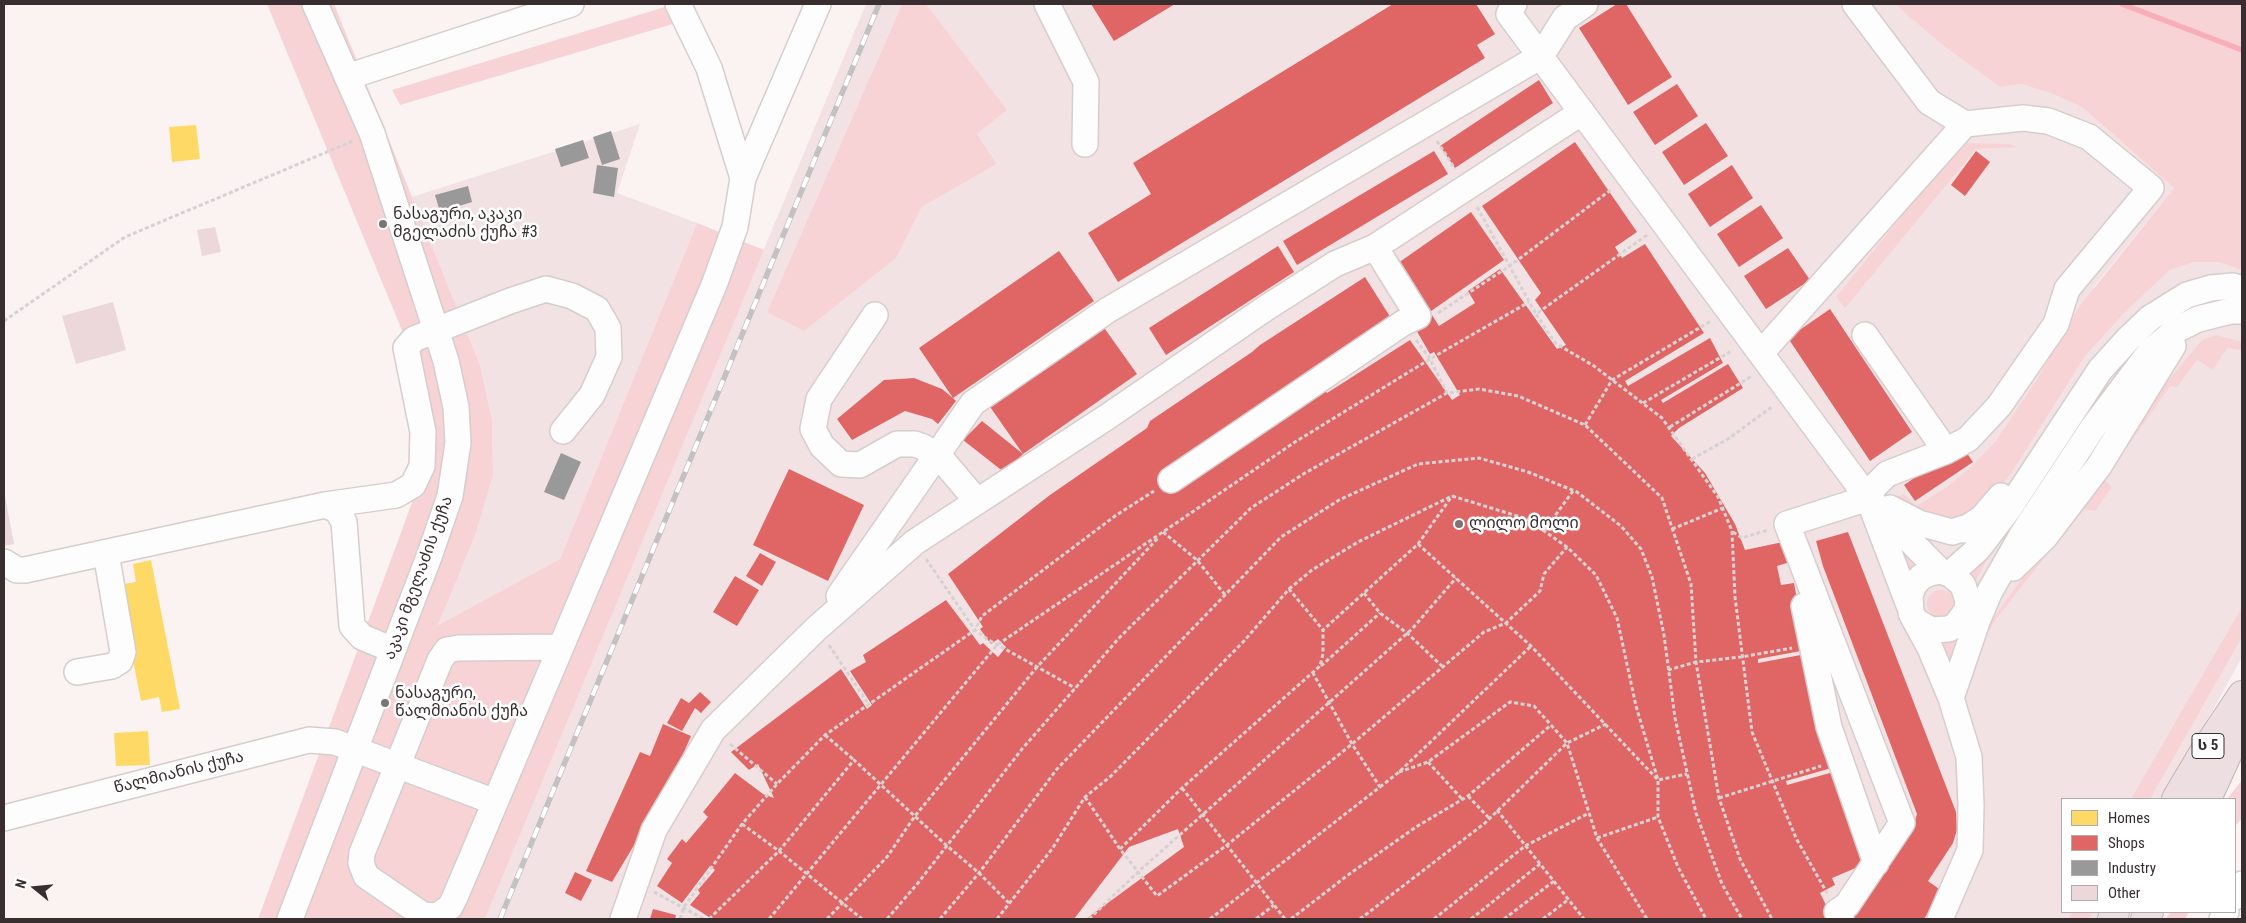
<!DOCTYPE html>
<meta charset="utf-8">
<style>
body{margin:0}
#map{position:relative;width:2246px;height:923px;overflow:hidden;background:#fbf2f2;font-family:"Roboto Condensed",sans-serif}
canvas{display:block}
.frame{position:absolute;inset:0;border:5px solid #382e2f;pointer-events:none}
.legend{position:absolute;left:2061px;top:798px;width:175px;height:115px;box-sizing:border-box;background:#fff;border:1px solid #afabac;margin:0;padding:6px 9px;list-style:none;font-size:15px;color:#382e2f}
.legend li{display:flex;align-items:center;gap:10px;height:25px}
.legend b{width:25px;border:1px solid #afabac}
.north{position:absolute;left:10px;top:863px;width:50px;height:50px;-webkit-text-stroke:4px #fff;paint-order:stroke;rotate:287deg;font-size:14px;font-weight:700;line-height:20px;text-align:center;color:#382e2f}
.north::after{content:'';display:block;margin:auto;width:18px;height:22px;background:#382e2f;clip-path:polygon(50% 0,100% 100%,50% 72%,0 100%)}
</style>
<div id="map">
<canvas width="2246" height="923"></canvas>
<div class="frame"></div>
<ul class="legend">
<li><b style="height:14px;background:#ffd966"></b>Homes</li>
<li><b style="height:14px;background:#e06666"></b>Shops</li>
<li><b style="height:14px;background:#999"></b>Industry</li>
<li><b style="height:14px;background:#ecd8da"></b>Other</li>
</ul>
<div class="north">N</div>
</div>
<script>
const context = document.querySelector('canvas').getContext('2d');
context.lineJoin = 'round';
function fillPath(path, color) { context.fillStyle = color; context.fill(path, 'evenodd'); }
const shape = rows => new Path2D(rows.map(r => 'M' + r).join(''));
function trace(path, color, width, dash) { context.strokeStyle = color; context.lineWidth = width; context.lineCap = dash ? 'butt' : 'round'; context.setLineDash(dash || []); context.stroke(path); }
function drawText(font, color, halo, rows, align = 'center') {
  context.font = font + ' "Roboto Condensed","Noto Sans Georgian",sans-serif'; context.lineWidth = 5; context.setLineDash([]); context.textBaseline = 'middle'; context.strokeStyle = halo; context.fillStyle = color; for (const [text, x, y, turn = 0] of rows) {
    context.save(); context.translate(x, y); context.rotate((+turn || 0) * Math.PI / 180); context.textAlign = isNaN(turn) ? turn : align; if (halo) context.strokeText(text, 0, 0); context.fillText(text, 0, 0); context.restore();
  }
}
fillPath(shape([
 [866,4,902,4,767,312,897,257,922,207,997,164,977,134,1006,110,926,4,1898,4,1900,9,1945,47,2000,87,2021,84,2053,94,2083,108,2174,188,2093,288,2124,312,2170,270,2195,262,2218,262,2242,270,2242,657,2164,799,2062,799,2062,912,2103,912,2100,919,485,919],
 [640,124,617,193,697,223,560,559,438,625,475,536,493,476,492,420,480,365,412,197]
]), '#f3e2e3');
fillPath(shape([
 [267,4,334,4,480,365,492,420,493,476,475,536,438,625,560,559,697,223,764,250,485,919,258,919,426,465,406,340],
 [902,4,926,4,1007,110,977,134,997,164,922,207,897,257,804,331,767,312],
 [1898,4,2242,4,2242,270,2218,262,2195,262,2170,270,2124,313,2085,356,2008,478,1973,511,1952,522,1897,503,1899,496,1904,494,1916,506,1947,487,1972,466,1996,441,2038,378,2079,307,2174,188,2083,108,2053,94,2021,84,2000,87,1945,47,1900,9],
 [668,6,673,24,400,105,392,90],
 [1967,143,2009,144,2018,147,1976,149,1845,308,1836,297,1956,149],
 [2216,335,2242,342,2242,350,2227,348,2213,370,2197,360,2177,387,2170,386,2104,480,2112,487,2095,511,2083,509,1996,619,1980,646,1994,617,2153,399,2202,340],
 [1899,547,1925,569,1912,580],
 [1986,561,1971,590,1960,575],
 '1927 604a14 14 0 1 1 28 0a14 14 0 1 1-28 0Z',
 [2242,607,2242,637,2150,799,2131,799],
 [1957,636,1949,675,1935,640],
 [2242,780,2242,819,2235,826,2235,799,2227,799],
 [2072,912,2093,912,2089,919,2068,919],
 [2170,912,2189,912,2185,919,2166,919]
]), '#f8d3d6');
fillPath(shape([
 [196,125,200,159,172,162,169,127],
 [151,560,180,709,162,712,159,697,141,701,118,585,136,582,133,564],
 [148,731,150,765,116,766,114,733]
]), '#ffd966');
fillPath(shape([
 [1091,4,1175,4,1114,41],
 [1393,4,1476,4,1495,34,1477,45,1485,58,1118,282,1088,233,1151,194,1133,163],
 [1617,4,1626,4,1672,77,1628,105,1579,28],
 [1539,80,1553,103,1455,168,1440,146],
 [1677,84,1698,116,1655,145,1633,112],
 [1706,123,1728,156,1684,185,1662,152],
 [1575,142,1637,232,1615,247,1622,258,1645,244,1704,333,1625,381,1628,386,1710,338,1723,363,1661,400,1663,403,1728,364,1743,388,1679,428,1671,436,1705,473,1735,524,1745,550,1783,542,1790,562,1777,566,1781,585,1794,583,1806,650,1758,659,1758,663,1806,654,1835,767,1786,781,1787,785,1837,771,1865,845,1858,867,1832,878,1835,885,1820,893,1833,919,1086,919,1184,847,1178,829,1129,847,1074,919,712,919,690,905,700,893,698,890,715,870,710,866,682,903,657,886,672,863,667,859,682,839,686,843,708,817,703,812,735,773,763,794,774,798,758,764,749,770,731,752,841,669,867,709,872,705,850,671,866,662,863,655,946,600,980,645,983,643,998,657,1006,647,998,639,991,644,980,629,983,627,948,574,1050,495,1147,428,1150,421,1252,352,1260,345,1365,277,1394,323,1315,374,1327,393,1410,340,1452,400,1460,395,1434,352,1430,354,1415,328,1432,315,1439,326,1475,303,1468,291,1500,269,1557,349,1566,345,1535,300,1541,293,1482,206],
 [1434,151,1448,174,1297,265,1283,241],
 [1976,151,1990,162,1965,196,1951,185],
 [1732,165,1753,198,1710,227,1688,194],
 [1761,205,1783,238,1739,267,1717,234],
 [1471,212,1504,260,1424,316,1391,268],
 [1278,246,1294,272,1166,355,1149,328],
 [1788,248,1810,280,1766,309,1744,276],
 [1059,251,1094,301,953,398,956,401,938,424,932,419,905,411,852,440,837,419,884,380,914,378,942,389,953,398,919,348],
 [1830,309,1912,432,1870,461,1788,338],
 [1100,322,1137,374,1023,454,986,401],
 [982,421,1023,454,1006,471,1000,469,963,440],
 [1962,446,1973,462,1915,501,1904,485],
 [789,469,864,505,828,581,753,545],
 [1848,532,1956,812,1957,830,1953,843,1928,881,1942,891,1924,919,1847,918,1914,824,1917,814,1823,566,1816,541],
 [760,553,776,562,762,586,746,576],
 [735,576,759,590,737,626,713,612],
 [700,692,711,702,701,713,695,708,682,731,667,723,681,698,689,703],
 [663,724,691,736,677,768,679,770,612,882,586,871,640,752,650,756],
 [575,872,592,880,581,901,565,893],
 [653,909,676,915,675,919,650,919]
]), '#e06666');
fillPath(shape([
 [611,131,620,159,602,165,593,137],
 [583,140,589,158,561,167,555,149],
 [597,165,618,168,614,197,593,193],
 [468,186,472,202,440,212,435,195],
 [561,453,581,462,564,500,544,492]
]), '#999');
trace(shape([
 [2122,4,2242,50]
]), '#f7aeb8', 5.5);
fillPath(shape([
 [215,227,221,252,202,256,197,230],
 [113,302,126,350,76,364,62,316],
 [4,491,14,544,4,546]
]), '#ecd8da');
const minor = shape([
 [1047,4,1086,82,1085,144],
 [1514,4,1509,14,1868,498,1940,571],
 [347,77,571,4],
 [743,178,818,4],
 [875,315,819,399,813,429,822,446,841,464,860,465,897,444,915,444,923,447,938,455,977,501],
 [1865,335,1946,451],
 [1761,353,1965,124],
 [1171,480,1403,323,1418,316,1375,247],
 [325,505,396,495,413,485,422,466,423,432,406,348,414,339,510,301,546,289,572,296,597,309,608,328,609,357,592,395,563,431],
 [1871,505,1909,605],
 [1890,508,1919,523,1952,532,1978,524],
 [1964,530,1982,518,2001,496],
 [4,562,17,570,25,570,325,505,337,510,344,522,352,626,362,637,393,650],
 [2013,568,2045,537,2099,466,2173,346],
 [1950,574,1978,549,2008,510,2100,370,2129,338,2150,318,2187,295,2211,288,2233,286,2242,289],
 [839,596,973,403,1108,310,1541,56,1565,18,1585,4],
 [1804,606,1829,727,1876,863],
 [1978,619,1990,591,2022,535,2094,426,2150,352,2176,330,2198,319,2231,311,2242,311],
 [1916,621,1931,630,1949,629,1957,624,1967,610,1968,601,1963,585,1950,574,1940,571,1930,573,1921,577,1914,585,1910,595,1911,613,1930,648,1951,698,1969,757,1971,805,1970,850,1940,919],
 [561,647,458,648,447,650,440,660,362,853,361,863,366,876,423,915,437,916,450,907,455,897,561,647,714,285,735,227,743,178,709,68,678,4],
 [77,672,112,666,120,661,123,652,106,553],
 [1951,698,1978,619,1967,610],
 [4,818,309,740,335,742,495,802],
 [2235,897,2242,884],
 [290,919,430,554,450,496,458,443,456,407,446,361,372,133,315,4],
 [623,919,654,830,713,730,817,628,915,542,1107,417,1266,308,1335,264,1375,247,1582,112],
 [1841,919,1837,912,1847,905,1902,823,1787,524,1868,498,1874,487,1887,474,1946,451,1968,439,1999,406,2056,324,2067,289,2151,188,2089,137,2048,121,2023,118,1965,124,1929,102,1855,4],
 [2222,919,2226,912]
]);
const highway = shape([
 [2176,799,2204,752,2242,695],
 [2207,799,2242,722],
 [2112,919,2115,912],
 [2145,919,2149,912]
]);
trace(minor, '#d6cdcd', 28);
trace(highway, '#c4b3b4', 30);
trace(shape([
 [1437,141,1455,169],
 [1477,207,1536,314],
 [1647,235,1536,314,1555,343,1594,366,1662,418,1718,497,1732,531,1735,597,1752,732,1796,838,1827,893],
 [1438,313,1511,265,1612,189],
 [4,321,125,237,353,141],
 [1416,340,1430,359,1447,393],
 [1643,403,1733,350],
 [1585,425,1612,380,1711,321],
 [1670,427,1752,376],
 [1692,459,1728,439,1773,406],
 [1672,529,1723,508],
 [1544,531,1573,491],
 [1163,532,1197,560,1226,596],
 [1733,532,1742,538,1768,530],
 [1418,544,1531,646,1658,780,1687,774],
 [926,559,975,630,987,639,1075,688],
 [1289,589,1312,570,1358,542,1452,496,1527,519,1567,547,1596,575,1617,618,1636,706,1658,780,1658,817,1678,867,1706,919],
 [1364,593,1380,613,1407,633,1443,667],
 [829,645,869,705],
 [1321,666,1380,613],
 [1668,670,1696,662,1741,657,1792,648],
 [825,735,854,760],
 [730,744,777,784],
 [1428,762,1463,800],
 [1399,772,1428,762,1510,702,1534,706,1567,743,1597,838,1647,919],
 [1380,787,1399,772,1531,646],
 [1182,788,1285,919],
 [1468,796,1489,818],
 [1085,797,1120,849,1157,896,1227,845,1352,744,1484,632,1506,623,1540,591,1544,574,1567,547],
 [1719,798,1821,766],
 [1497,810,1584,919],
 [742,824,779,851,862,919],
 [1597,838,1658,817],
 [1120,849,1182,788,1320,666,1323,654,1323,630,1418,544,1452,496],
 [654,892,704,919],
 [680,919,684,907,742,824,777,784,825,735,975,630,982,616,1115,516,1154,491],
 [709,919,779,851,854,760,946,845,979,873,1009,903],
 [769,919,997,645,1295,442,1430,359,1529,302],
 [827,919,887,857,915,816,1037,667,1159,537],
 [887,919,918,883,1022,749,1120,637,1251,508,1305,473,1447,393,1479,389,1518,396,1585,425,1662,498,1691,584,1696,662,1719,798,1740,859,1772,919],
 [940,919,979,873,1057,769,1281,537,1339,500,1418,464,1479,458,1528,472,1577,492,1621,526,1641,549,1652,577,1664,635,1675,718,1696,813,1722,884,1742,919],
 [997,919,1052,849,1085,797,1111,776,1244,641,1289,589,1323,630],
 [1089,919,1138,872,1412,629,1456,578],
 [1210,919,1380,787,1352,744,1313,673],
 [1256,919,1274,905],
 [1291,919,1348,875,1416,827,1468,796,1551,725],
 [1360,919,1485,823,1567,743,1606,724],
 [1434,919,1525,846,1589,813],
 [1471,919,1540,864],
 [1504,919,1554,881],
 [1543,919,1569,899]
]), '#d6d2d3', 3, [4, 2.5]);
trace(minor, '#fefdfd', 25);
trace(highway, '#eddfe1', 28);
const rail = shape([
 [500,919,879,4]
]);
trace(rail, '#c4c1c1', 5.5);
trace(rail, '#fff', 4, [11]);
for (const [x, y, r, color] of [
 [383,224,5,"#7c7373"],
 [1459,524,5,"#7c7373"],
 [385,703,5,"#7c7373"]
]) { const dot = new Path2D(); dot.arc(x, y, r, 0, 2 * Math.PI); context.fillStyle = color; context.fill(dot); trace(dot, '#fff', 2); }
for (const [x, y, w] of [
 [2208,746,32]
]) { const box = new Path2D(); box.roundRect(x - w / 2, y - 12.5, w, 25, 4); context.fillStyle = '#fff'; context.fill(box); trace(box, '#382e2f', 1); }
drawText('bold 15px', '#382e2f', null, [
 ["ს 5",2208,746]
]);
drawText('16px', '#382e2f', '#fff', [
 ["ნასაგური, აკაკი",393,215],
 ["მგელაძის ქუჩა #3",393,233],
 ["ლილო მოლი",1469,524],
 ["ნასაგური,",395,694],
 ["წალმიანის ქუჩა",395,712]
], 'left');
drawText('16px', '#382e2f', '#fff', [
 ["აკაკი მგელაძის ქუჩა",419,578,-70],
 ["წალმიანის ქუჩა",179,773,-14]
]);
</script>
